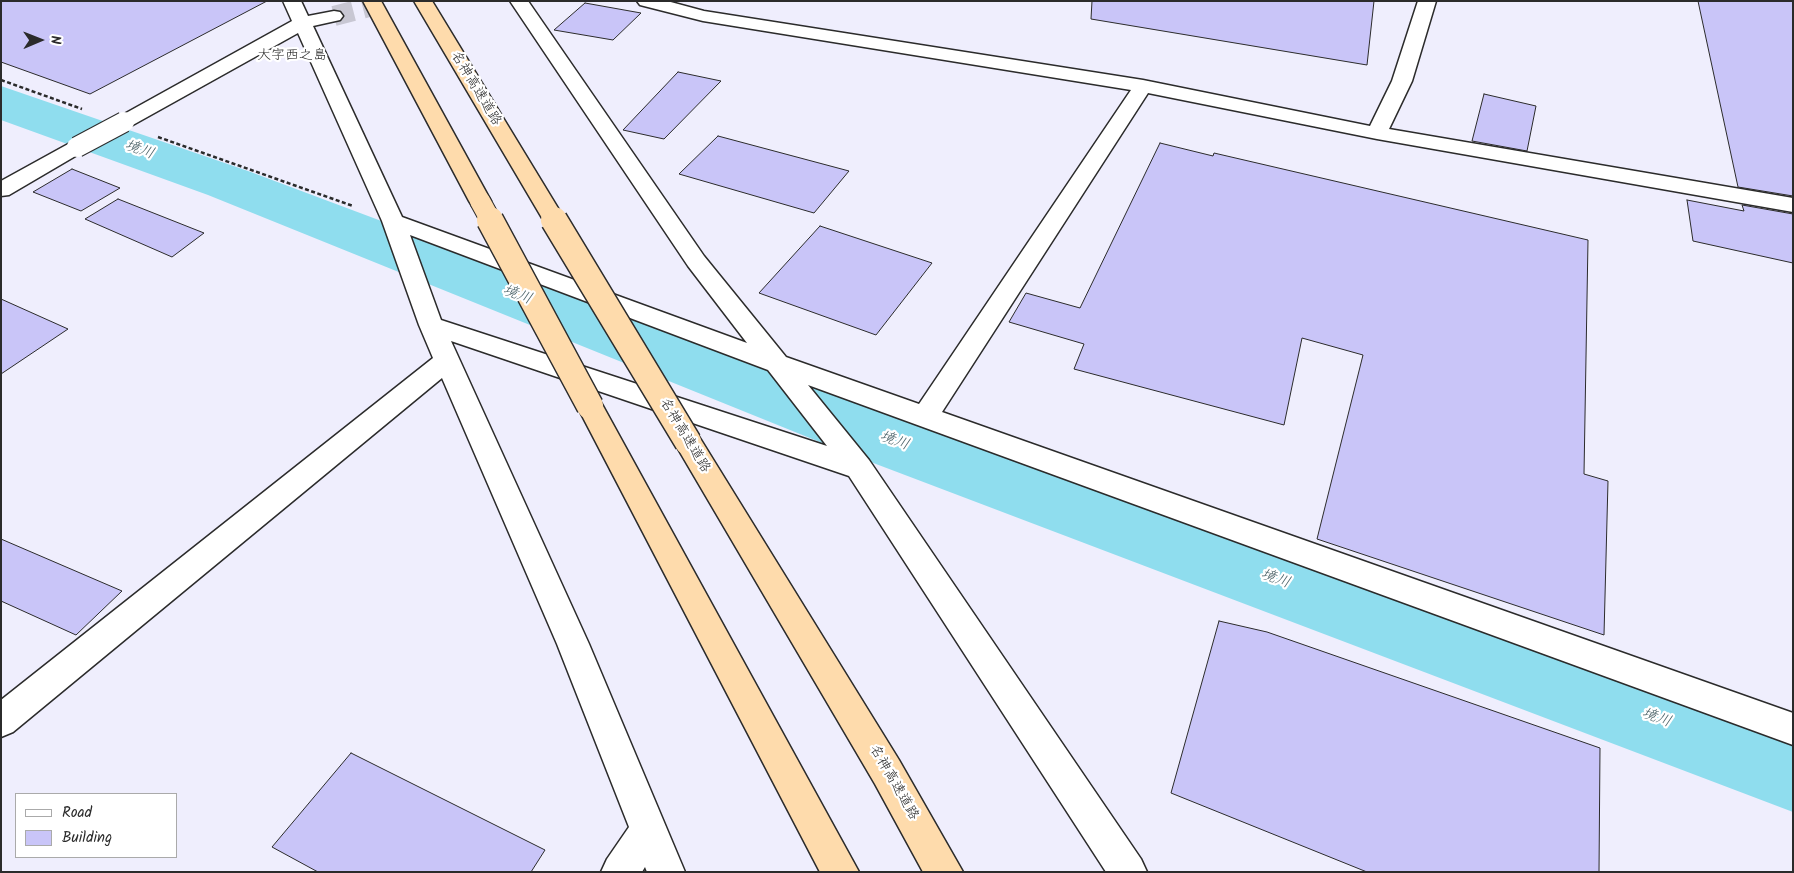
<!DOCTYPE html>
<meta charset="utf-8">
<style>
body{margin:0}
#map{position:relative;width:1794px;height:873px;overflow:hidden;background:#efeefd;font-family:Kalam,sans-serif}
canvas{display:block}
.frame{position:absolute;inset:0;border:2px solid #2b2b2b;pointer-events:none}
.legend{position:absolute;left:15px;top:793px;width:162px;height:65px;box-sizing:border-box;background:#fff;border:1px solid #aaa;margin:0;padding:6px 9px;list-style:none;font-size:15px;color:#2b2b2b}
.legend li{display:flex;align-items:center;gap:10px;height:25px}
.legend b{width:25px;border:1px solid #aaa}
.north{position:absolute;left:15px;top:15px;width:50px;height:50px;-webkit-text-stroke:4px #fff;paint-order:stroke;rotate:89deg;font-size:14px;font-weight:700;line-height:20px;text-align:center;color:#2b2b2b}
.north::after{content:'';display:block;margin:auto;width:18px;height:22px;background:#2b2b2b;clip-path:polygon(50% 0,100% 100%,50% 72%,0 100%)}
</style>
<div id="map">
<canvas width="1794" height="873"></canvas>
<div class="frame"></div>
<ul class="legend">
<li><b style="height:6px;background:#fff"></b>Road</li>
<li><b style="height:14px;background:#c9c5f8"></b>Building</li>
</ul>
<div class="north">N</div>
</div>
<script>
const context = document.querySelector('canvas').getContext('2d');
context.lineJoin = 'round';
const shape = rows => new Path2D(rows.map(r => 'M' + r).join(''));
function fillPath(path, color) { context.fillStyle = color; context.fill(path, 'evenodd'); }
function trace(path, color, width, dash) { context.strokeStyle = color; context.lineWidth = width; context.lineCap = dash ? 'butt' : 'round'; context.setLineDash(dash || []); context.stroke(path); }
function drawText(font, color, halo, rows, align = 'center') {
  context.font = font + ' Kalam,"Klee One",sans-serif'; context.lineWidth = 4.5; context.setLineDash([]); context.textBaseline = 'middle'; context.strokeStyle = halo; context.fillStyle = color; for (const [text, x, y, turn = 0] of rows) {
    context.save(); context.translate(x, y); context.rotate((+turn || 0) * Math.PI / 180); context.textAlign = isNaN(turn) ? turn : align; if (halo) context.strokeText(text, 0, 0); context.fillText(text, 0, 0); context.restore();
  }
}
fillPath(shape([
 [1,86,248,171,899,415,1793,724,1793,812,847,453,208,195,1,120,1,86]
]), '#8fddee');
const building = shape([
 [1,1,267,1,90,94,1,62,1,1],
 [1092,1,1374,1,1367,65,1091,19,1092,1],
 [1698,1,1793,1,1793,196,1738,187,1698,1],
 [585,3,641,13,613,40,554,30,585,3],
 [678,72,721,81,664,139,623,130,678,72],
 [1484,94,1536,106,1527,151,1472,141,1484,94],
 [718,136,849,171,814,213,679,174,718,136],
 [1160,143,1213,156,1214,153,1588,240,1584,474,1608,481,1604,635,1317,539,1363,355,1302,338,1284,425,1074,369,1084,344,1009,322,1026,293,1080,308,1160,143],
 [72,169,120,188,81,211,33,192,72,169],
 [118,199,204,233,172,257,85,219,118,199],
 [1687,200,1744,211,1742,205,1793,214,1793,263,1693,241,1687,200],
 [820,226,932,263,876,335,759,293,820,226],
 [1,299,68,329,1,374,1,299],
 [1,539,122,591,76,635,1,601,1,539],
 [1219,621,1267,632,1600,748,1599,872,1367,872,1171,793,1219,621],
 [351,753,545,850,531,872,318,872,272,847,351,753]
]);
fillPath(building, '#c9c5f8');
trace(building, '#2b2b2b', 1);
trace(shape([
 [334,16,392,1]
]), '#c8c7d3', 20, [20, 10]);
const minor = shape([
 [283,1,301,1,308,16,334,11,340,12,343,16,340,20,313,26,402,217,747,343,688,266,510,1,528,1,704,256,786,357,919,404,1131,90,703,21,640,5,637,1,667,1,704,11,1143,80,1370,126,1392,81,1418,1,1436,1,1412,81,1389,129,1793,198,1793,212,1377,139,1148,93,942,412,1793,713,1793,745,808,385,869,460,1141,859,1147,872,1106,872,849,476,451,341,589,644,685,872,647,872,645,867,642,872,601,872,607,859,629,827,557,644,442,378,13,732,1,737,1,700,433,358,419,325,382,221,298,33,131,126,124,128,117,126,114,122,117,118,292,21,283,1],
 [410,235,768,370,827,446,441,320,410,235],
 [77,141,84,143,87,147,84,151,9,195,1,196,1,181,70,143,77,141]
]);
const highway = shape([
 [363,1,381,1,491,201,488,206,480,208,472,206,469,201,363,1],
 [414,1,432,1,564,218,561,223,553,225,545,223,542,218,414,1],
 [590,396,599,399,603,406,859,872,820,872,577,406,581,399,590,396],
 [688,432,698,435,899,760,963,872,923,872,875,784,674,442,678,435,688,432]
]);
trace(minor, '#2b2b2b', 3);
trace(highway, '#2b2b2b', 3);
trace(shape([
 [1,80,82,109],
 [158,137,353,206]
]), '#2b2b2b', 2.5, [4, 2.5]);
fillPath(minor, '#fff');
fillPath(highway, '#fedbac');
const minorBridge = shape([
 [77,147,124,122]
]);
const highwayBridgeFar1 = shape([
 [480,201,491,221],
 [553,218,555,221]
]);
const highwayBridge = shape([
 [490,220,590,406],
 [554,220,688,442]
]);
trace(minorBridge, '#2b2b2b', 22, []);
trace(highwayBridgeFar1, '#2b2b2b', 22, []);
trace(highwayBridge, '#2b2b2b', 29, []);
trace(minorBridge, '#fff', 20);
trace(highwayBridgeFar1, '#fedbac', 20);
trace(highwayBridge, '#fedbac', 26);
drawText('14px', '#2b2b2b', '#fff', [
 ["大字西之島",292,57]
]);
drawText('14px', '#2b2b2b', '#fff', [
 ["名神高速道路",475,89,59],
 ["名神高速道路",684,436,59],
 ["名神高速道路",893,783,60]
]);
drawText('italic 15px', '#496066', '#fff', [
 ["境川",139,151,20],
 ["境川",517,296,21],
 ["境川",894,442,20],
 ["境川",1275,580,20],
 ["境川",1656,719,20]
]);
</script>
